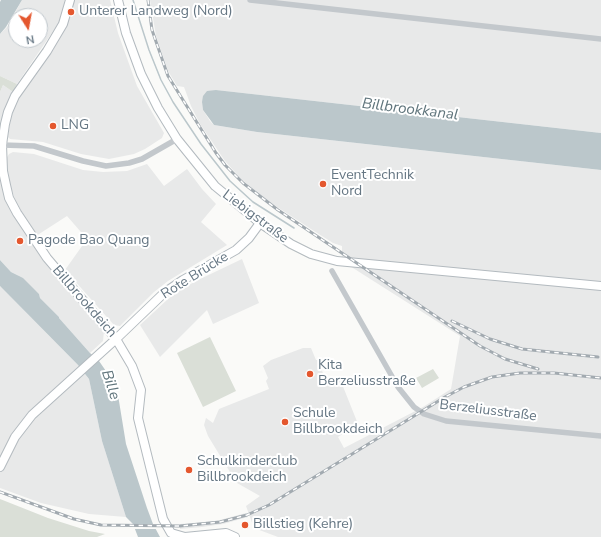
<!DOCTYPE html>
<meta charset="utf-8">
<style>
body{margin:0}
#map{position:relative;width:601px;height:537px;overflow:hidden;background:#fafaf8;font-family:"Nunito Sans",sans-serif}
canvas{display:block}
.north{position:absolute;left:8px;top:8px;width:40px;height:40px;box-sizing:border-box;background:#fff;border:1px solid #c1c8cd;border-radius:50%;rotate:169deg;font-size:11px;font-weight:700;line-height:16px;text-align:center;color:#657683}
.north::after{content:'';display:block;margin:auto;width:14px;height:18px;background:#e4572e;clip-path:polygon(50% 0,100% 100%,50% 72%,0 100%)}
</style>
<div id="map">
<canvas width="601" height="537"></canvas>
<div class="north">N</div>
</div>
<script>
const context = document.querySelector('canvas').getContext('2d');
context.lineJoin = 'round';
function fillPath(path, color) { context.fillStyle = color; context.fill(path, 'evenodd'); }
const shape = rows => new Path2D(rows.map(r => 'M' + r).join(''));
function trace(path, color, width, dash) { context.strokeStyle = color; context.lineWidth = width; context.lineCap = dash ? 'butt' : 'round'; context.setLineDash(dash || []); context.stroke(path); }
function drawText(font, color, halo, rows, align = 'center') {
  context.font = font + ' "Nunito Sans",sans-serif'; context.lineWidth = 4; context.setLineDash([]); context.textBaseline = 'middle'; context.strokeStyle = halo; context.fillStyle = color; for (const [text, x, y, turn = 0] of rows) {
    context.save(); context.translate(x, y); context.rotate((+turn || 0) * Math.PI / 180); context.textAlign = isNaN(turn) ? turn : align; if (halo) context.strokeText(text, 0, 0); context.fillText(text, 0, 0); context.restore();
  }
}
fillPath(shape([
 [22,0,65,0,60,21,17,84,0,76,0,34,7,27],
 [16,16,40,16,40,40,16,40],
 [73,0,110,0,118,33,128,61,137,86,164,133,162,138,145,149,134,154,109,159,81,154,43,142,10,139,8,137,11,117,20,94,53,50,66,25,72,11],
 [150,0,601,0,601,133,216,90,202,102,203,110,210,121,214,125,257,132,601,170,601,537,278,537,254,528,246,506,260,496,237,483,230,472,208,436,204,425,206,418,213,423,219,409,269,389,266,381,268,378,263,366,271,360,303,348,311,348,316,360,318,360,327,384,340,379,358,424,338,437,344,448,423,407,451,389,460,336,342,261,342,246,333,243,314,231,268,201,241,179,225,161,200,124,191,106,184,87,177,86,168,71,156,36],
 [3,85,13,92,5,110,0,131,0,92],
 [13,152,34,154,83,170,103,172,127,171,147,164,164,186,187,169,202,189,216,204,201,222,227,245,168,281,154,292,120,326,114,325,65,270,87,239,67,216,36,236,16,202,10,185,6,159,9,154],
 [0,176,6,198,11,209,44,262,104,331,103,341,90,353,59,318,59,317,40,298,39,294,17,275,11,272,0,260],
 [242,259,259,303,213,324,207,310,160,357,140,325,168,299,182,289,196,281],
 [0,286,78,365,89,379,102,441,126,517,89,514,41,503,0,488],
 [246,513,248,517,223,524,202,527,180,529,180,524,216,521]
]), '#e8e9e9');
fillPath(shape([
 [0,76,17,84,13,92,3,85,0,92],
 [210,337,236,391,203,407,177,353],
 [433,369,439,378,422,388,416,378],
 [0,499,48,518,89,531,105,534,97,537,0,537]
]), '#dadfd7');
fillPath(shape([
 [1,0,22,0,6,27,0,34,0,2],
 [216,90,601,133,601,170,257,132,214,125,203,110,202,102,203,96,207,91],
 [0,260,11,272,23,278,39,294,40,298,59,317,59,318,90,353,99,361,108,374,118,395,126,444,147,508,153,524,160,537,138,537,133,524,126,517,102,441,89,379,78,365,0,286]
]), '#bbc7cb');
fillPath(shape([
 [131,524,155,524,157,529,133,529]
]), '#fafaf8');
trace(shape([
 [133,0,149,50,161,80,173,102,201,144,230,181,253,202,294,228]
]), '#bbc7cb', 1.5);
const secondary = shape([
 [70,0,63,24,47,51,15,96,8,112,5,124,2,145,3,171,6,185,9,198,17,213,47,258,116,339,132,366,141,390,138,418,163,519,171,533,185,537,226,533,235,537],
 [118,0,126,33,141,74,158,108,177,139,215,186,260,223,291,244,311,254,337,261,601,286],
 [0,467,15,437,32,415,116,339,164,293,183,280,236,250,249,238,260,223]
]);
trace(secondary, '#b3babf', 10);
trace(shape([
 [250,0,601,39],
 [2,145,34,146,83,161,106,166,129,163,142,159,177,139],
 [332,271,398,387,414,407,424,414,446,421,601,436]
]), '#c3c8cc', 5.5);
trace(secondary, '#fff', 8);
const rail = shape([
 [148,0,152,30,168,76,216,153,225,165,243,183,278,210,480,346,505,359,538,369],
 [452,321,490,339,522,349,598,357],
 [0,492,74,519,101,525,180,526,220,522,247,515,269,505,445,397,464,387,492,377,520,373,554,373,601,378]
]);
trace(rail, '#a2aab0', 3);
trace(rail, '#fff', 1.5, [4.5]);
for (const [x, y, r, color] of [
 [71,12,4,"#e4572e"],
 [53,126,4,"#e4572e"],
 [323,184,4,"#e4572e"],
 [20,241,4,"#e4572e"],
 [310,374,4,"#e4572e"],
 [285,422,4,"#e4572e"],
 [189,470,4,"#e4572e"],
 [245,525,4,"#e4572e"]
]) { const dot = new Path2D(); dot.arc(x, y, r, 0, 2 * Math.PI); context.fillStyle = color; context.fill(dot); trace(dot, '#fff', 1.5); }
drawText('14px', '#657683', '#fff', [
 ["Unterer Landweg (Nord)",79,12],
 ["LNG",61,126],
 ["EventTechnik",331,176],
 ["Nord",331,192],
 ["Pagode Bao Quang",28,241],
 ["Kita",318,366],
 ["Berzeliusstraße",318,382],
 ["Schule",293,414],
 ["Billbrookdeich",293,430],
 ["Schulkinderclub",197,462],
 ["Billbrookdeich",197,478],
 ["Billstieg (Kehre)",253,525]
], 'left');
drawText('14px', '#657683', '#fff', [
 ["Liebigstraße",255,217,37],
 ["Rote Brücke",195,276,-32],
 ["Billbrookdeich",84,302,49],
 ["Berzeliusstraße",488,411,7]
]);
drawText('italic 15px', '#60757c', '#fff', [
 ["Billbrookkanal",410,110,7],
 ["Bille",110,385,72]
]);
</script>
